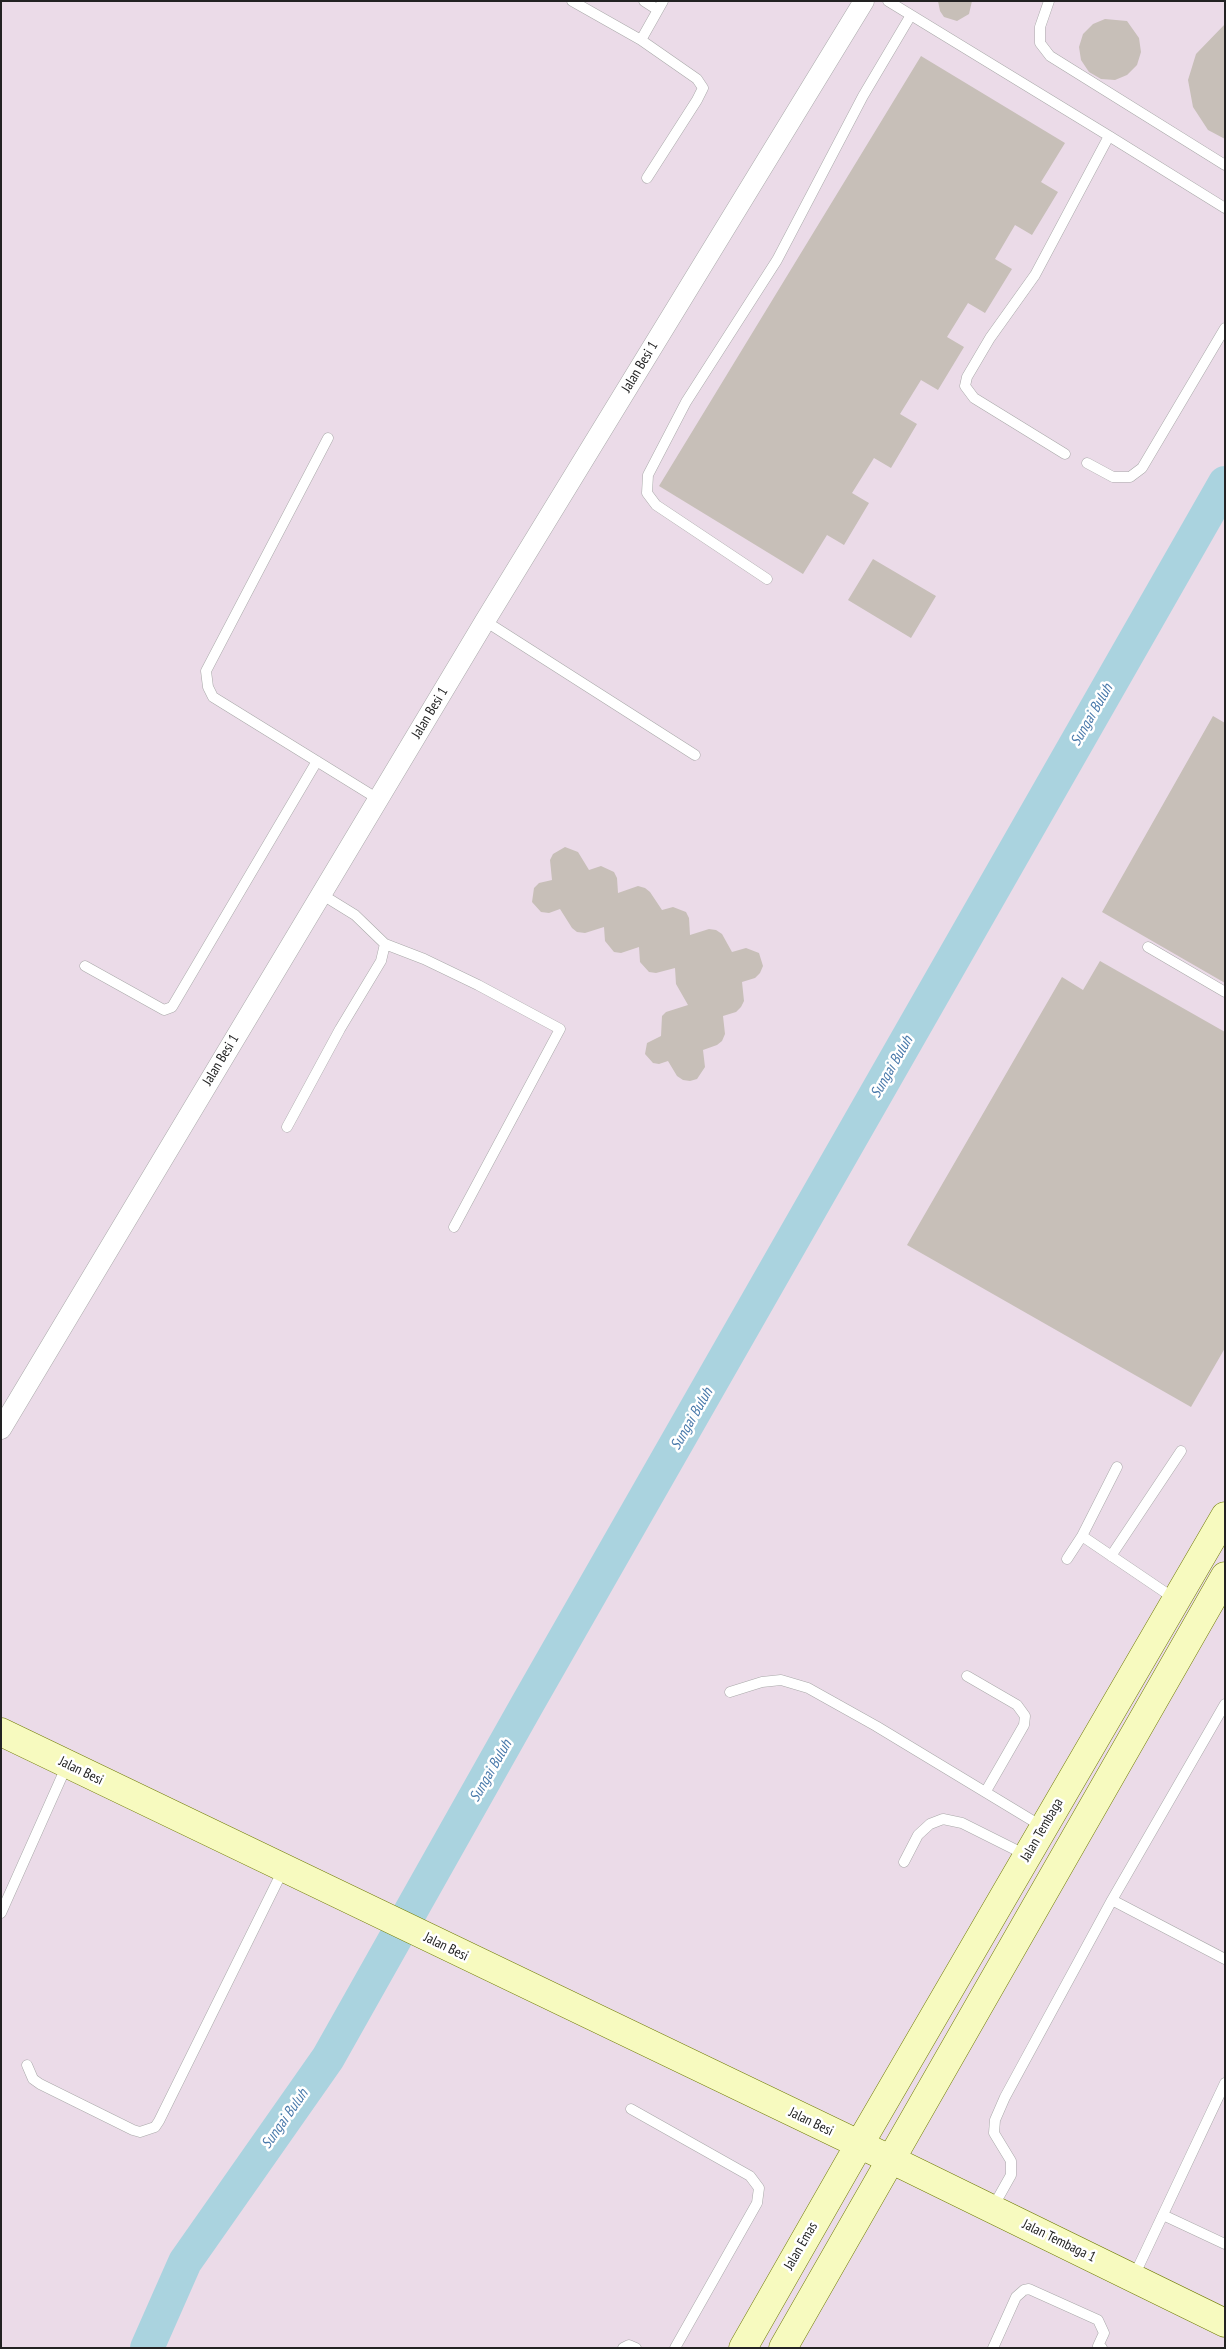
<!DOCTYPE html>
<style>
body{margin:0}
#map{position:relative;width:1226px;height:2349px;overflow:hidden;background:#f2efe9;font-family:"PT Sans Narrow",sans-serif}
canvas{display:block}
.frame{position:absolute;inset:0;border:2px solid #222;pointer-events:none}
</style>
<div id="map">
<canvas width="1226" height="2349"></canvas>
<div class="frame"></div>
</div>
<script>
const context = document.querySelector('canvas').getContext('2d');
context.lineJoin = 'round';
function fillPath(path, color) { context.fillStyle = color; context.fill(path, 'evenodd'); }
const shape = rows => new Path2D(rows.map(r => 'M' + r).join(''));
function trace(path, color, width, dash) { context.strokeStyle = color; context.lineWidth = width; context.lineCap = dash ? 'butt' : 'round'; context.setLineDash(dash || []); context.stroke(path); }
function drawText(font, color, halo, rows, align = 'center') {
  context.font = font + ' "PT Sans Narrow",sans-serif'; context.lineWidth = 5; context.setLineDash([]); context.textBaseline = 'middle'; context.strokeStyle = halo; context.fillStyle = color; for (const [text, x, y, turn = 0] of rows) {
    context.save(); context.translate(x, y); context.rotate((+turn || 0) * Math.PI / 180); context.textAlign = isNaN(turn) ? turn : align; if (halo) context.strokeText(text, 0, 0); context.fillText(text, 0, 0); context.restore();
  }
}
fillPath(shape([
 [1,1,1225,1,1225,2348,1,2348]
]), '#ebdbe8');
trace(shape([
 [147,2348,185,2262,328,2058,528,1703,1225,483]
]), '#aad3df', 34);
fillPath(shape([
 [938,1,972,1,969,14,957,21,944,17,940,11],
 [1105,19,1127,21,1139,38,1141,52,1137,65,1127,75,1115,80,1101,79,1089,72,1081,60,1079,47,1083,34,1093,24],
 [1225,24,1225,139,1208,130,1193,107,1188,80,1196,54],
 [921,56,1065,143,1041,182,1058,192,1032,235,1015,225,995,259,1012,269,985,313,968,303,947,337,964,347,938,390,921,380,900,414,917,424,891,468,874,458,852,493,869,503,844,545,827,535,803,574,659,486],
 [873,559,936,596,911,638,848,600],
 [1213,716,1225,723,1225,983,1102,912],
 [565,847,578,852,589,870,601,866,614,872,617,878,618,893,638,886,645,888,650,892,662,910,673,907,686,912,689,918,690,935,709,929,716,930,722,934,732,952,746,948,759,953,763,966,760,973,755,978,742,982,744,1001,741,1007,736,1012,723,1016,725,1034,722,1041,717,1045,703,1050,705,1067,697,1079,690,1081,683,1080,677,1076,668,1061,659,1064,653,1063,645,1054,647,1043,661,1036,662,1016,666,1012,688,1005,676,984,675,968,656,973,649,972,640,962,639,947,621,953,614,952,605,941,604,927,585,933,577,932,572,928,560,909,549,913,541,912,532,902,534,888,539,883,552,880,550,860,553,854],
 [1100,961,1225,1032,1225,1348,1191,1407,907,1245,1062,977,1083,990]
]), '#c7bfb8');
const lane = shape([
 [572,1,641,40],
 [644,1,658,10],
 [888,1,1109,136,1035,275,990,338,967,377,965,386,974,398,1065,454],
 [1049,1,1040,27,1040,43,1050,56,1225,165],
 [1109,136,1225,208],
 [647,178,697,100,703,88,697,79,641,40,663,1],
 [328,438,206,671,208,687,213,697,378,799],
 [1087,463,1113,477,1130,477,1142,468,1225,328],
 [767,579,656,505,647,493,648,475,686,402,777,260,863,96,911,15],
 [485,621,695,755],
 [385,944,424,959,478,985,560,1029,454,1227],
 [1148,947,1225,992],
 [85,966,164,1010,172,1007,317,761],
 [287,1127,340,1029,381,961,385,944,355,915,321,894],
 [1117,1467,1082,1536,1175,1599],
 [1111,1556,1181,1451],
 [1067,1559,1082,1536],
 [967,1676,1017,1705,1025,1716,1024,1725,986,1791],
 [730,1692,762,1682,781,1680,808,1688,876,1726,1043,1827],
 [904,1862,918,1835,930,1824,943,1819,962,1823,1026,1855],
 [1112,1900,1225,1959],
 [1,1913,67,1765],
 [27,2065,33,2079,40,2084,133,2130,140,2132,155,2127,159,2121,283,1870],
 [631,2109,750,2176,759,2188,757,2203,675,2348],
 [993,2207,1011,2175,1011,2161,994,2133,995,2120,1005,2097,1112,1900,1225,1704],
 [1163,2215,1225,2244],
 [1134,2276,1225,2083],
 [623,2348,629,2345,636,2348],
 [993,2348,1016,2297,1024,2290,1029,2289,1098,2320,1104,2333,1098,2346,1102,2348]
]);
const street = shape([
 [1,1429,485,621,864,1]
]);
const secondary = shape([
 [1,1732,892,2160,1225,2323],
 [743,2348,859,2145,1225,1516],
 [783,2348,1225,1576]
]);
trace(lane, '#a9a9a9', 11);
trace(street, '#a9a9a9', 21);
trace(secondary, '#707d05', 29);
trace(lane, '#fff', 10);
trace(street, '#fff', 20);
trace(secondary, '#f7fabf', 28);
drawText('14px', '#222', '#fff', [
 ["Jalan Besi 1",640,367,-59],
 ["Jalan Besi 1",430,713,-59],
 ["Jalan Besi 1",221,1060,-59],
 ["Jalan Besi",81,1771,26],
 ["Jalan Tembaga",1042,1830,-60],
 ["Jalan Besi",446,1947,26],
 ["Jalan Besi",811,2122,26],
 ["Jalan Tembaga 1",1059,2241,26],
 ["Jalan Emas",801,2246,-60]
]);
drawText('italic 15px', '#4a7aab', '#fff', [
 ["Sungai Buluh",1092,715,-60],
 ["Sungai Buluh",892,1067,-60],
 ["Sungai Buluh",692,1419,-60],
 ["Sungai Buluh",491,1771,-60],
 ["Sungai Buluh",285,2119,-55]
]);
</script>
